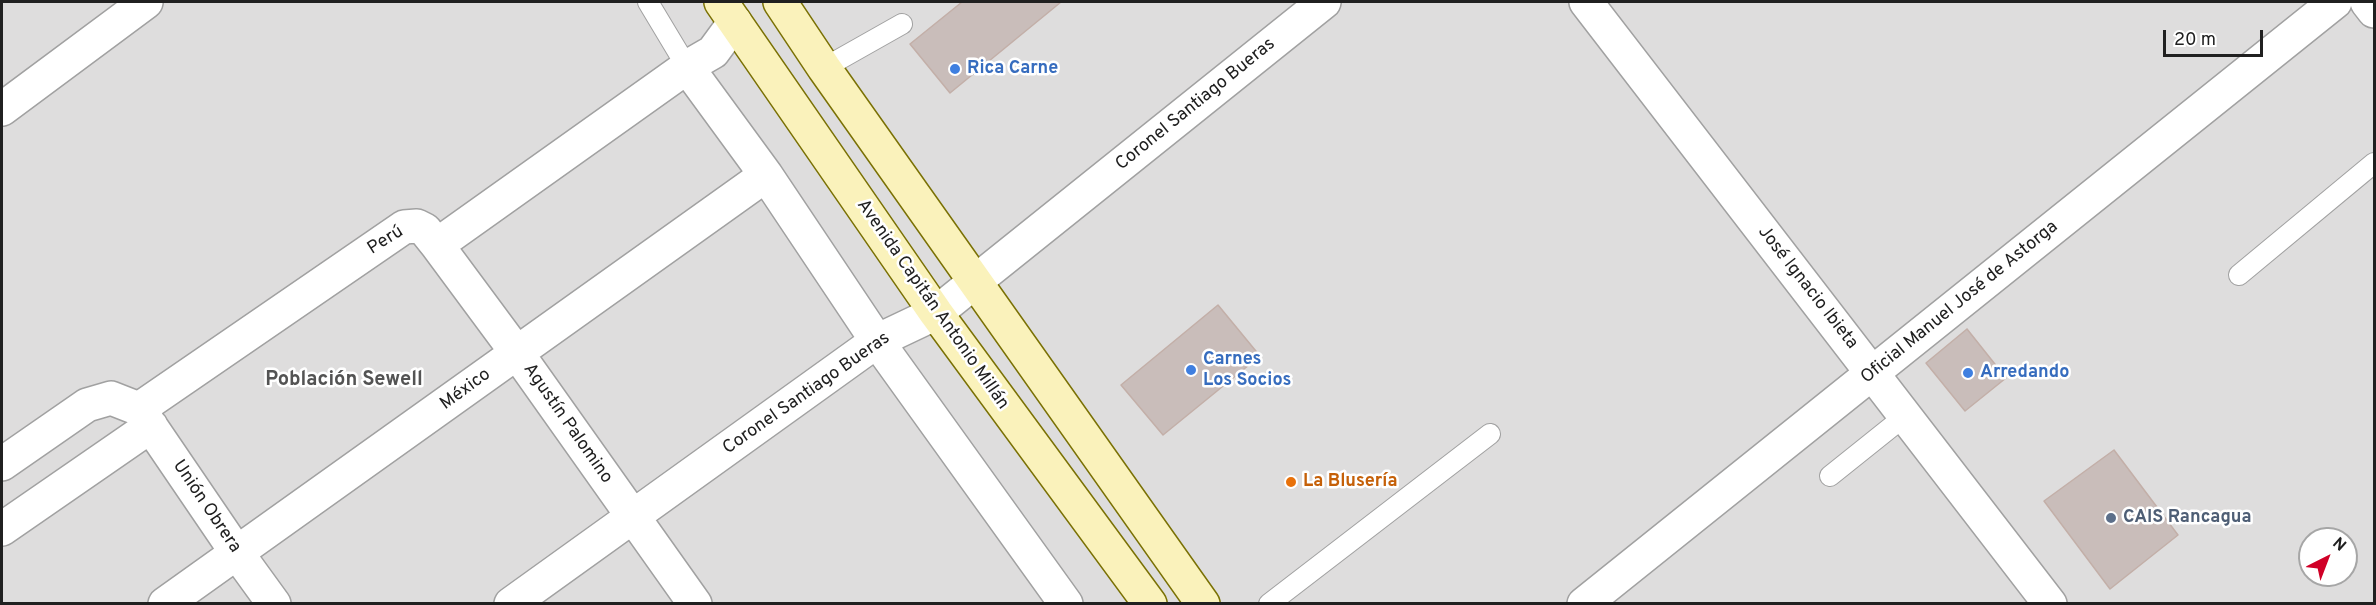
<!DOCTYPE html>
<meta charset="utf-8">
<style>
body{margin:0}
#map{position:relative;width:2376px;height:605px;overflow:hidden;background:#f1ebe6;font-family:Overpass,sans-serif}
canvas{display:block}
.frame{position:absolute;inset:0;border:3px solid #202020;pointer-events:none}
.north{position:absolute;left:2298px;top:527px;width:60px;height:60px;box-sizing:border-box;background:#fff;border:2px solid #a6a6a6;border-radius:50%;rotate:42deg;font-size:16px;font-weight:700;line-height:24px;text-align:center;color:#202020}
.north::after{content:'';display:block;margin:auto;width:21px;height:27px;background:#d00027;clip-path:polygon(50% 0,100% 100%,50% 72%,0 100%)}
.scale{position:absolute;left:2163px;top:30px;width:100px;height:27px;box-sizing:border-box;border:3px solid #202020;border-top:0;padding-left:8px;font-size:18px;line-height:21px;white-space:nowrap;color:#202020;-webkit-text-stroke:4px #fff;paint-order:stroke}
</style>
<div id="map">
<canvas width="2376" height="605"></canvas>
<div class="frame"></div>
<div class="north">N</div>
<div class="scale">20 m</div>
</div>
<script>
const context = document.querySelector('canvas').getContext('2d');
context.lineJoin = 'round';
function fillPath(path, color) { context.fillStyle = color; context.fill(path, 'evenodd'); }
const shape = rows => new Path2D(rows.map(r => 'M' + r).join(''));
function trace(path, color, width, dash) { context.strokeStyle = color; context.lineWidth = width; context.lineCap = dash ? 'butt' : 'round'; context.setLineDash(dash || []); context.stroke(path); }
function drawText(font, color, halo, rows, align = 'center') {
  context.font = font + ' Overpass,sans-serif'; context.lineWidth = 5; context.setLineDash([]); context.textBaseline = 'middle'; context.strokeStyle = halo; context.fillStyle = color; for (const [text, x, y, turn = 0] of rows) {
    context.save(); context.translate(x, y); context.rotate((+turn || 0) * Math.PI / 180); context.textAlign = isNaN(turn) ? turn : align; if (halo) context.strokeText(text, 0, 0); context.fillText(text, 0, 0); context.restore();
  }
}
fillPath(shape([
 [2,2,2374,2,2374,603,2,603],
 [2310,539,2346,539,2346,575,2310,575]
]), '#dedddd');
const building = shape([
 [962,2,1061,2,950,93,910,44,962,2],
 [1218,305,1260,356,1163,435,1121,385,1218,305],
 [1967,329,2006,378,1965,411,1926,363,1967,329],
 [2114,450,2178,535,2110,589,2044,501,2114,450]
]);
fillPath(building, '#c9bdba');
trace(building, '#c3afa8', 1.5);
const service = shape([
 [648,2,687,67],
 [824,68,902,24],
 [2239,275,2374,163],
 [1830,476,1905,416],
 [1269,604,1490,434]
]);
const minor = shape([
 [1586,2,2050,604],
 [2367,2,2374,11],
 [687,67,766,175,877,341,1066,604],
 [437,245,687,67,713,52,735,22],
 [139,409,404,227,417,226,425,230,437,245,517,353,695,604],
 [139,409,237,553,274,604],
 [2,464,87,405,111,398,139,409],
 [2,529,151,426],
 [165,604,766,175],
 [511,604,877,341,936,313]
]);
const tertiary = shape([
 [2,109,146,2],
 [936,313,1324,2],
 [1584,604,2335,2]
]);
const secondary = shape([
 [721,2,936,313,1150,604],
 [780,2,824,68,1203,604]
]);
trace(service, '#a1a1a1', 22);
trace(minor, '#a1a1a1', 36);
trace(tertiary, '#a1a1a1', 36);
trace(secondary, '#7a7104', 36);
trace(service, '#fff', 20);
trace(minor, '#fff', 33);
trace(tertiary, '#fff', 33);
trace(secondary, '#faf2bb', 33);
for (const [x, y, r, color] of [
 [955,69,6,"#3f7fe0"],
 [1191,370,6,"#3f7fe0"],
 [1968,373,6,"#3f7fe0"],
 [1291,482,6,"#e8710a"],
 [2111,518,6,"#5c6f8a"]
]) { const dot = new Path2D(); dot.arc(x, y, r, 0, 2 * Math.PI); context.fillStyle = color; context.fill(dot); trace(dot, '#fff', 2); }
drawText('bold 18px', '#366cbe', '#fff', [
 ["Rica Carne",967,69],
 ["Carnes",1203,360],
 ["Los Socios",1203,381],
 ["Arredando",1980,373]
], 'left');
drawText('18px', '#202020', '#fff', [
 ["Coronel Santiago Bueras",1196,105,-39],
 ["Perú",386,241,-32],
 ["José Ignacio Ibieta",1807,288,52],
 ["Oficial Manuel José de Astorga",1960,303,-39],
 ["Avenida Capitán Antonio Millán",932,305,55],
 ["México",466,390,-36],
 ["Coronel Santiago Bueras",807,394,-35],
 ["Agustín Palomino",567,424,55],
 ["Unión Obrera",206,507,56]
]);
drawText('bold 18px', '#c56008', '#fff', [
 ["La Blusería",1303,482]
], 'left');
drawText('bold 18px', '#4e5e75', '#fff', [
 ["CAIS Rancagua",2123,518]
], 'left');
drawText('bold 20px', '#535353', '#fff', [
 ["Población Sewell",344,381]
]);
</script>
